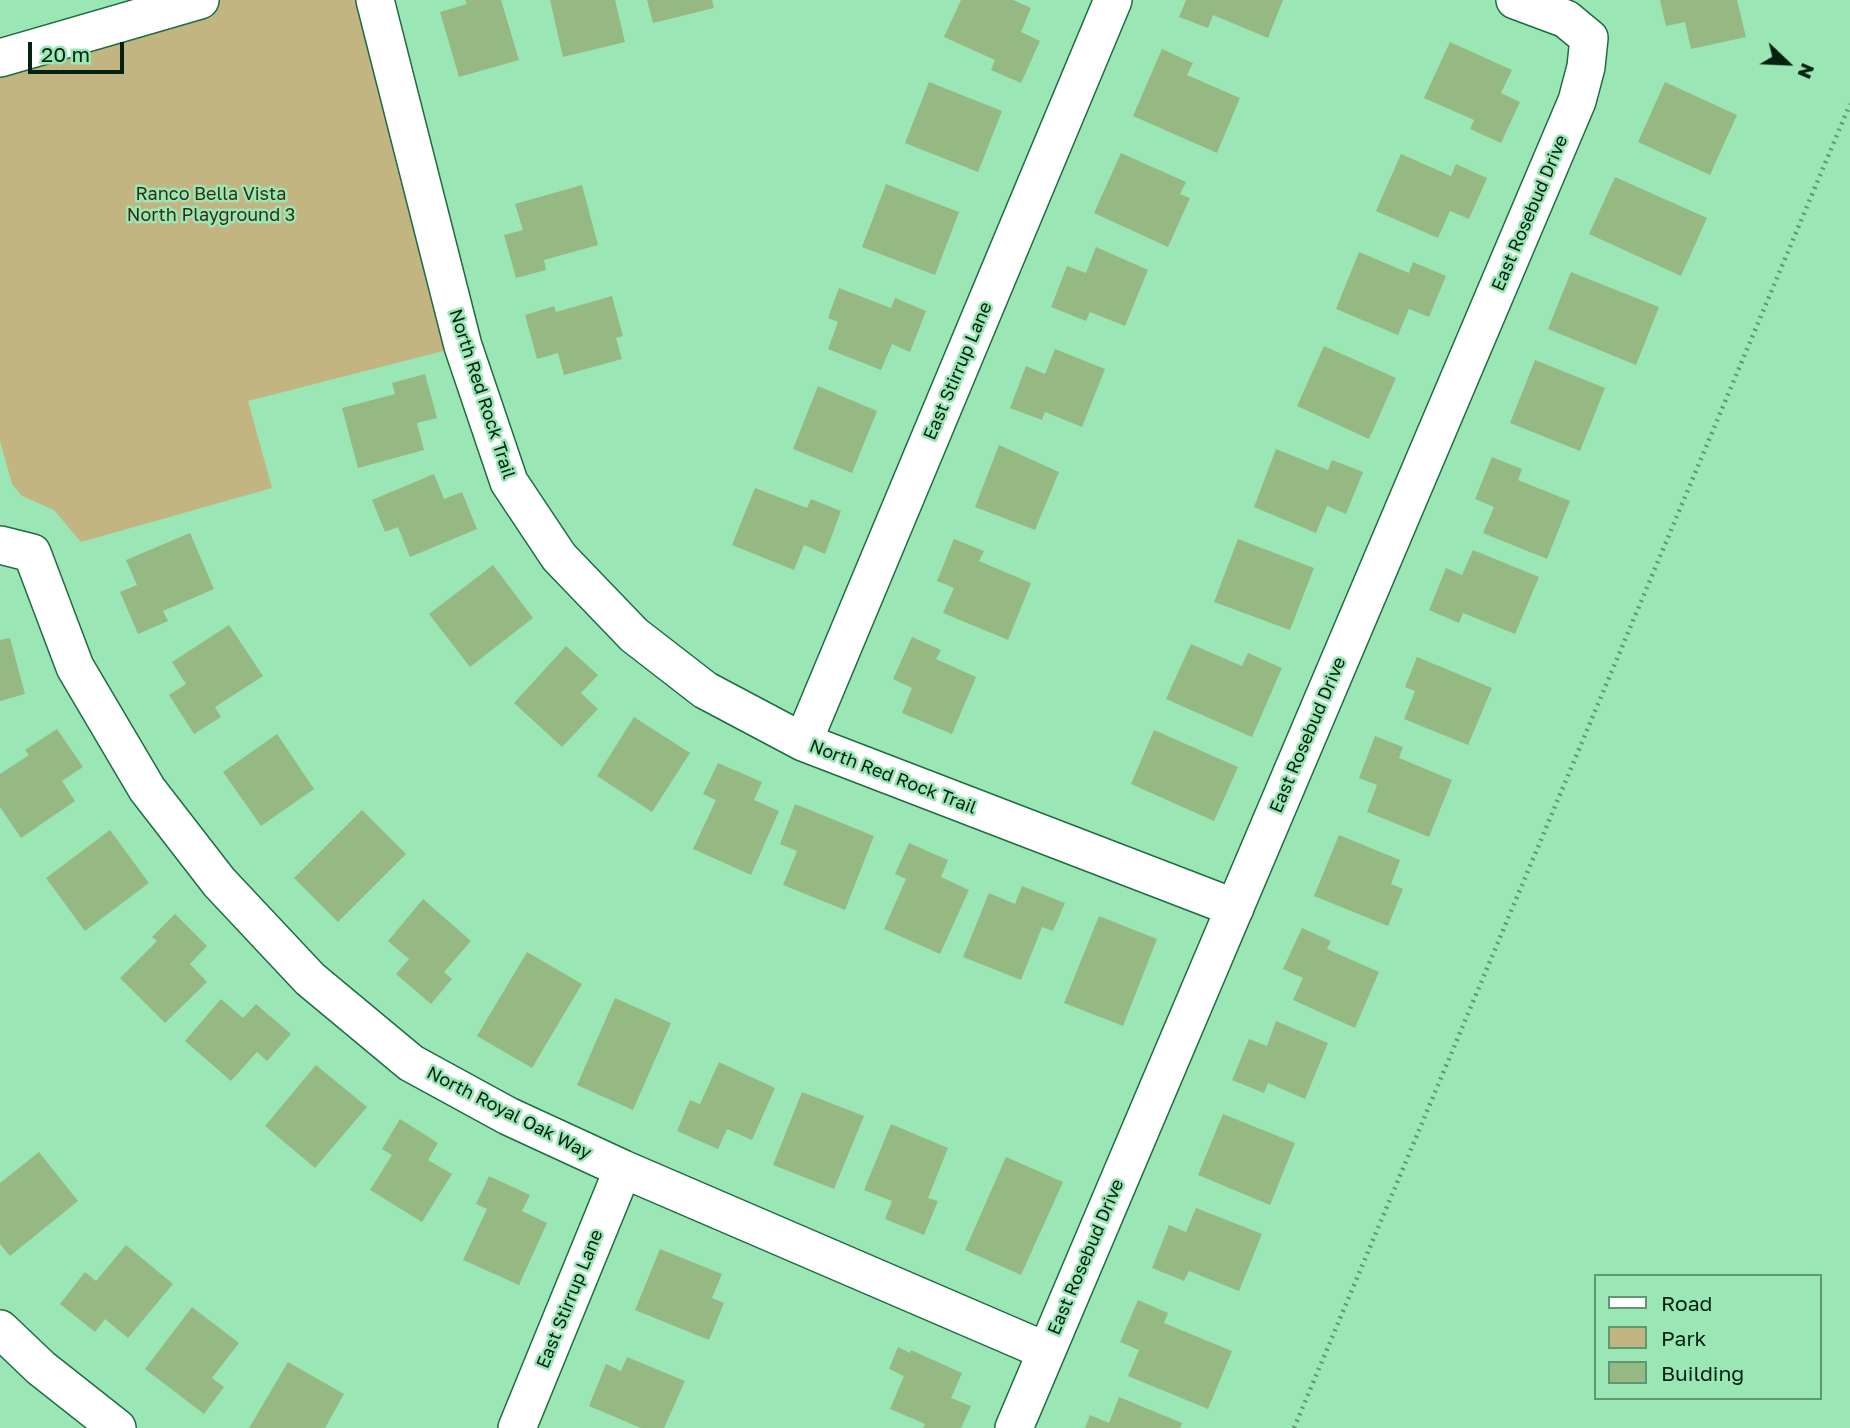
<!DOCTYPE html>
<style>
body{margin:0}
#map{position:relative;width:1850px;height:1428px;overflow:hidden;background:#9be6b5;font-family:"Golos Text",sans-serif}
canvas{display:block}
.legend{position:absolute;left:1594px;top:1274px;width:228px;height:126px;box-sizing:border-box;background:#9be6b5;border:2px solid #5e9873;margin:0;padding:9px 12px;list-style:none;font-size:21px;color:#032211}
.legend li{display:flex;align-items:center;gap:14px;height:35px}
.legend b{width:35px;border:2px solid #5e9873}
.north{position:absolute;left:1752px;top:28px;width:70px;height:70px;-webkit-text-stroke:5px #9be6b5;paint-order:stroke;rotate:113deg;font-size:19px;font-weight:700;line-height:28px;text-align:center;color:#032211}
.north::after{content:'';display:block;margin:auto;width:24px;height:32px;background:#032211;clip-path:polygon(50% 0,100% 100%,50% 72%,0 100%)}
.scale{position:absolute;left:28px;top:42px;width:96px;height:32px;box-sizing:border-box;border:4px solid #032211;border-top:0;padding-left:9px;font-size:21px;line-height:24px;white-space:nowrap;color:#032211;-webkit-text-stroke:5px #9be6b5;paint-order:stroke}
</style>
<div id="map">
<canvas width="1850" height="1428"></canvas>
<ul class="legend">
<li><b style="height:9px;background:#fff"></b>Road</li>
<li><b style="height:19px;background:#c2b582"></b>Park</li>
<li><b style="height:19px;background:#96b983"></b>Building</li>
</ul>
<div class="north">N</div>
<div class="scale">20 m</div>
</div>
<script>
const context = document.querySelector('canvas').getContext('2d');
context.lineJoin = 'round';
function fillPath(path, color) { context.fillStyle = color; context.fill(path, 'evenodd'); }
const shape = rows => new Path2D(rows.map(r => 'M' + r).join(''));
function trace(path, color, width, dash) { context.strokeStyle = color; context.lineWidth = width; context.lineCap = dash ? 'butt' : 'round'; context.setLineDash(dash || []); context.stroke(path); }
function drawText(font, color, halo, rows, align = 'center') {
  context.font = font + ' "Golos Text",sans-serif'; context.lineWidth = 5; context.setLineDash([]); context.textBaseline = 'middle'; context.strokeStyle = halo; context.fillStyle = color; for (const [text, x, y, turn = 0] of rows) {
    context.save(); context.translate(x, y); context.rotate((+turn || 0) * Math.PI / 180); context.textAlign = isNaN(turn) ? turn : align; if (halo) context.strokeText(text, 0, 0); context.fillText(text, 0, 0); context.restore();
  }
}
fillPath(shape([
 [200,0,375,0,463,346,248,401,272,488,81,542,54,510,22,496,12,484,0,441,0,58]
]), '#c2b582');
fillPath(shape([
 [465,0,501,0,519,60,459,77,440,12,467,4],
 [550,0,615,0,625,42,563,57],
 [647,0,712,0,714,8,653,23],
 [961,0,1013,0,1031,8,1021,32,1040,41,1021,83,991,70,995,60,944,37],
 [1186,0,1283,0,1268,38,1213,15,1208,28,1179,17],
 [1660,0,1737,0,1746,37,1691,49,1685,22,1666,26],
 [1450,42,1512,70,1501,93,1520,102,1501,143,1470,129,1474,120,1424,98],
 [1162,49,1193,63,1187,75,1240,98,1217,153,1133,116],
 [929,82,1002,111,978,172,905,143],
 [1665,82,1737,115,1710,175,1638,142],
 [1121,153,1186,182,1180,194,1190,198,1168,247,1094,213],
 [1401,154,1451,176,1456,164,1487,178,1469,219,1450,211,1438,238,1376,211],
 [1615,177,1707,218,1681,276,1589,234],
 [886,184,959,212,935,275,862,247],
 [582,185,598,245,544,260,546,270,516,278,504,235,523,230,515,204],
 [1096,247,1148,270,1125,326,1090,312,1086,321,1051,307,1067,266,1086,273],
 [1359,252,1409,273,1413,262,1446,276,1429,317,1409,309,1398,335,1336,309],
 [1571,272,1659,307,1636,365,1548,329],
 [839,288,891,308,895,298,926,311,910,352,892,344,881,370,828,349,838,322,828,318],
 [612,296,623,336,616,338,622,359,564,375,558,353,537,359,525,315,554,306,556,312],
 [1324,346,1396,378,1369,439,1297,406],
 [1055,349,1105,369,1082,427,1045,412,1042,420,1010,408,1026,366,1045,374],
 [1535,360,1605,388,1580,451,1510,423],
 [425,374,437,418,417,423,424,450,358,468,342,408,395,394,392,383],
 [818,386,877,411,852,473,793,449],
 [999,445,1059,472,1035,530,975,507],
 [1276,449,1328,470,1332,460,1363,472,1346,514,1327,506,1316,533,1254,507],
 [1492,457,1522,469,1518,480,1570,501,1547,559,1483,533,1494,507,1475,499],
 [434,474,444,499,462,492,477,529,410,557,398,527,385,532,372,500],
 [755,488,807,508,811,499,841,511,825,554,804,545,794,570,732,545],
 [190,533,214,589,163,611,168,621,138,634,120,592,137,585,126,560],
 [954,539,984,551,979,561,1031,583,1008,640,943,613,954,588,937,581],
 [1238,539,1314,568,1290,630,1214,602],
 [1473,550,1539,577,1515,634,1463,613,1459,623,1429,610,1446,568,1462,575],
 [493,565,533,618,470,667,429,614],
 [229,625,263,676,215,707,221,717,194,734,169,695,186,684,172,662],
 [912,637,941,650,936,659,976,677,952,734,902,713,912,688,893,679],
 [10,638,25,694,0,701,0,640],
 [1191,644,1242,666,1248,653,1282,668,1252,737,1166,699],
 [566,646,598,675,581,693,598,709,562,747,514,703],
 [1417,657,1492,688,1468,745,1404,719,1415,691,1405,687],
 [634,717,690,753,652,812,597,776],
 [57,729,83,767,62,781,75,801,21,838,0,807,0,774,29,755,25,750],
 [1154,730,1238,767,1214,821,1131,784],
 [277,734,314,789,261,826,223,772],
 [1375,736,1403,747,1399,758,1452,780,1429,837,1367,812,1377,785,1359,778],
 [718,763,762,782,754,800,779,811,751,875,693,849,716,800,703,794],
 [795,804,874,836,845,910,783,885,797,851,780,844],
 [362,810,406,854,338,922,294,878],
 [110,830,149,883,85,931,46,878],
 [1339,835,1400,860,1391,884,1403,889,1388,926,1314,896],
 [909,843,948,860,941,877,969,890,940,954,884,929,906,879,895,874],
 [1022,886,1065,903,1053,931,1042,927,1021,980,963,957,989,893,1015,904],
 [423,899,471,941,444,972,452,979,431,1004,396,974,409,959,388,941],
 [175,914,207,946,190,964,207,982,165,1023,120,978,157,941,152,937],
 [1099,916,1157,939,1123,1026,1064,1003],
 [1302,928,1331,941,1327,949,1379,972,1355,1028,1293,1000,1303,978,1283,969],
 [527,952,582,984,532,1068,477,1036],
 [615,998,671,1023,633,1110,577,1085],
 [221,999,243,1018,256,1004,291,1034,267,1061,257,1052,231,1081,185,1041],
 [1276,1021,1328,1043,1305,1099,1268,1083,1264,1093,1232,1080,1249,1039,1267,1046],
 [719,1062,775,1088,752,1140,727,1129,718,1149,677,1131,690,1100,700,1104],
 [316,1065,367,1107,315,1168,265,1126],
 [802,1092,864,1116,834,1189,773,1165],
 [1223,1114,1295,1143,1270,1205,1198,1175],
 [400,1119,438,1143,428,1160,452,1174,422,1222,370,1190,392,1155,382,1149],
 [891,1124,948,1148,928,1198,938,1201,924,1235,885,1219,892,1201,864,1190],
 [39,1152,78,1201,10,1256,0,1244,0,1183],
 [1006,1157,1063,1182,1021,1275,965,1250],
 [489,1176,530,1195,522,1211,547,1223,519,1285,463,1260,487,1209,476,1204],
 [1196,1208,1262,1234,1239,1291,1189,1271,1184,1281,1152,1268,1169,1225,1186,1232],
 [126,1245,173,1284,128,1338,105,1319,95,1332,60,1304,85,1272,96,1281],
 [660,1249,722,1274,712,1298,724,1303,709,1340,635,1310],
 [1138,1300,1168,1313,1164,1323,1232,1351,1208,1409,1128,1376,1139,1350,1120,1342],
 [192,1307,239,1343,212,1378,224,1387,204,1414,145,1369],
 [898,1347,910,1353,911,1350,962,1373,951,1398,971,1406,961,1428,923,1428,925,1424,890,1409,904,1376,889,1369],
 [627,1357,685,1381,664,1428,641,1428,589,1406,606,1364,621,1371],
 [288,1362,344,1394,325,1428,249,1428],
 [1119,1397,1182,1423,1180,1428,1085,1428,1090,1415,1109,1423]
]), '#96b983');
const minor = shape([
 [375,0,463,346,509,482,559,557,634,635,705,690,803,742,1235,908],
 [0,58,200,0],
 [0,545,32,553,75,667,147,789,219,882,310,979,411,1063,508,1116,623,1169,1046,1351],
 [803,742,1113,0],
 [0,1329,41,1368,117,1428],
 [517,1428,623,1169],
 [1014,1428,1577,101,1586,67,1589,38,1566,19,1515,0]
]);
trace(minor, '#1e6c42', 40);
trace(shape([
 [1294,1428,1850,104]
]), '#5e9873', 4.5, [2, 5]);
trace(minor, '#fff', 37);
drawText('18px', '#362f12', '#9be6b5', [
 ["Ranco Bella Vista",211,194],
 ["North Playground 3",211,215]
]);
drawText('18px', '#032211', '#9be6b5', [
 ["East Rosebud Drive",1530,213,-67],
 ["East Stirrup Lane",958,371,-67],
 ["North Red Rock Trail",482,394,72],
 ["East Rosebud Drive",1308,735,-67],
 ["North Red Rock Trail",893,777,21],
 ["North Royal Oak Way",509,1113,27],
 ["East Rosebud Drive",1086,1257,-67],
 ["East Stirrup Lane",570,1299,-68]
]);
</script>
